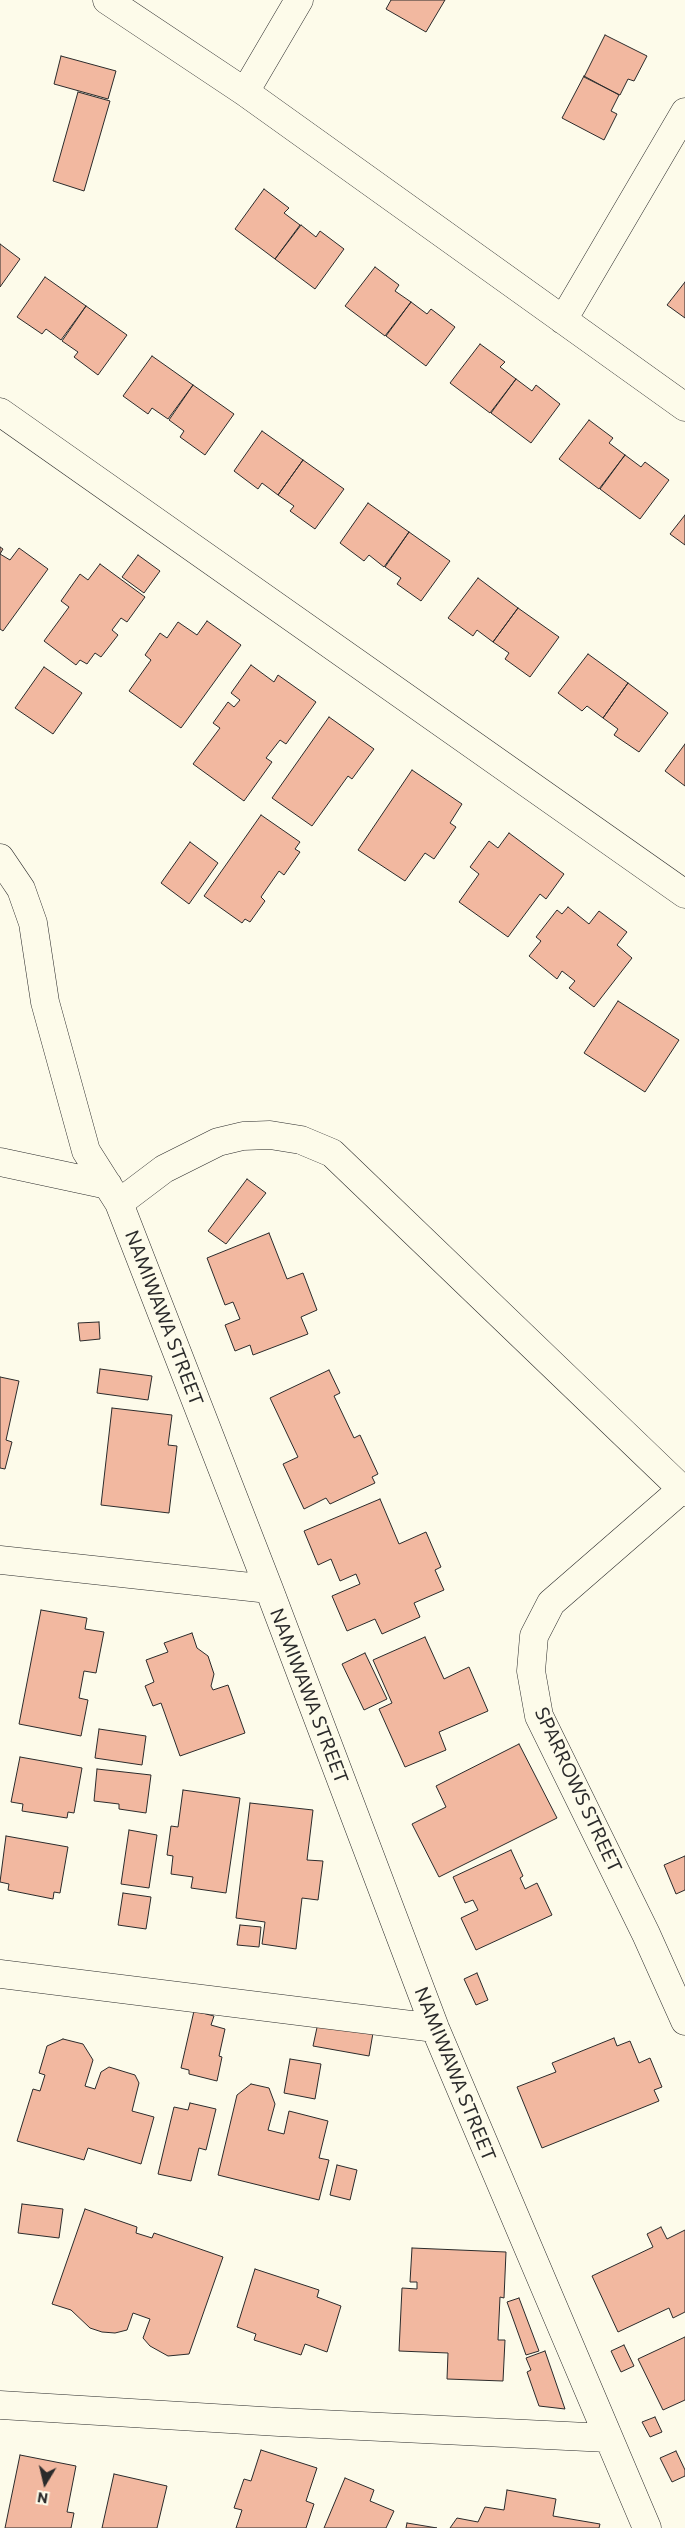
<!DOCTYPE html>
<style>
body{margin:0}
#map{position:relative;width:685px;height:2528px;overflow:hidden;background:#fdfbea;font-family:Commissioner,sans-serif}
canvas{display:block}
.north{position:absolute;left:20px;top:2458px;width:50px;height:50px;-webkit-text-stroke:4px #fdfbea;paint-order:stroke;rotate:189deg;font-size:14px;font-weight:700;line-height:20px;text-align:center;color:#2b2b2b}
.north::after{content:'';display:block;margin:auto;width:18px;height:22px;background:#2b2b2b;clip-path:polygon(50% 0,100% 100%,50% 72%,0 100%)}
</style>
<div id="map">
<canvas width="685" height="2528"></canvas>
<div class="north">N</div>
</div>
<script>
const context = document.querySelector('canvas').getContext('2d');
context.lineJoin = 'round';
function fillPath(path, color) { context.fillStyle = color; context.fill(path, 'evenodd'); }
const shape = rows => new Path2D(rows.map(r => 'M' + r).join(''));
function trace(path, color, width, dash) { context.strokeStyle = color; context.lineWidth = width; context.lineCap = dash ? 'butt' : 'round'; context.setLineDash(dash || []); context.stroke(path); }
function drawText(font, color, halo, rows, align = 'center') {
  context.font = font + ' Commissioner,sans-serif'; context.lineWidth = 4; context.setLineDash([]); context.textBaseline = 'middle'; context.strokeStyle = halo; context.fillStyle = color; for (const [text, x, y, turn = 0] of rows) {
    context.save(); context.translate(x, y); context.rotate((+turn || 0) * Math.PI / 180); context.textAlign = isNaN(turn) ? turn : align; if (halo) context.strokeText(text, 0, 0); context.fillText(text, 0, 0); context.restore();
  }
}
const building = shape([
 [391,0,445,0,426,32,386,9,391,0],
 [605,35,647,56,634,81,628,79,620,95,584,77,605,35],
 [61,56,116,71,108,99,54,84,61,56],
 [584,76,619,95,611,111,617,114,604,140,562,118,584,76],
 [78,92,110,101,84,191,53,181,78,92],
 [264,189,289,208,284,213,300,225,275,259,235,229,264,189],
 [301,225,316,237,320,231,344,249,315,289,275,259,301,225],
 [0,244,20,259,0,287,0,244],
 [375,267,399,285,395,291,411,302,385,336,345,306,375,267],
 [45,277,86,306,61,340,46,329,42,334,17,317,45,277],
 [685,282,685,318,667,305,685,282],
 [411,302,427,314,431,309,455,327,426,366,386,336,411,302],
 [86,306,127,335,98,375,74,357,78,352,62,341,86,306],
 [480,344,505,362,500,367,516,379,490,413,450,383,480,344],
 [152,356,193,385,168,419,152,408,148,414,123,396,152,356],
 [516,379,532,391,536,385,560,404,531,443,491,413,516,379],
 [193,385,234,414,205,455,180,437,184,431,169,420,193,385],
 [589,420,613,438,609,443,625,455,599,489,559,459,589,420],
 [262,431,303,460,278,495,262,483,258,489,234,471,262,431],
 [625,455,641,467,645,462,669,480,640,519,600,489,625,455],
 [303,460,344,489,315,529,290,511,294,506,278,495,303,460],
 [368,503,409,532,384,567,369,555,364,561,340,543,368,503],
 [685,515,685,545,670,534,685,515],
 [409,532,450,561,421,601,397,584,401,578,385,567,409,532],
 [0,547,3,549,0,554,10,560,19,548,48,569,3,631,0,629,0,547],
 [138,555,160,571,144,593,122,577,138,555],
 [100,564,145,597,127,622,121,618,112,630,118,635,101,657,95,653,87,664,80,660,76,665,44,641,69,607,61,601,80,574,88,580,100,564],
 [478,578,518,608,493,642,477,630,473,636,448,618,478,578],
 [518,608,559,637,530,677,505,659,509,653,493,642,518,608],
 [207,621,241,645,181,728,129,691,151,660,145,655,160,633,167,638,178,622,197,635,207,621],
 [588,654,628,683,603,718,587,706,582,711,558,693,588,654],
 [251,665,274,682,278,675,316,702,286,744,280,740,266,758,272,762,244,801,193,764,220,728,213,723,228,702,234,707,240,700,231,693,251,665],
 [44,667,82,693,53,734,15,708,44,667],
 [628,683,668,713,639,752,614,735,618,729,603,718,628,683],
 [329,717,374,749,352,779,348,776,312,826,272,798,329,717],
 [685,744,685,786,665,771,685,744],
 [412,770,462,804,450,823,456,827,434,859,425,853,405,881,358,850,412,770],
 [261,815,300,842,295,849,300,852,284,875,279,871,261,897,265,901,250,922,245,919,242,923,204,896,261,815],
 [509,833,564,874,546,899,540,894,508,937,459,902,479,874,470,867,489,841,498,848,509,833],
 [190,842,218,863,189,904,161,883,190,842],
 [568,907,589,924,599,911,627,932,617,945,632,958,594,1007,569,988,575,981,562,971,557,979,529,956,541,941,536,937,557,910,562,914,568,907],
 [618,1001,679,1040,645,1092,584,1053,618,1001],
 [247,1179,266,1193,226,1244,208,1231,247,1179],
 [269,1233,287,1279,303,1273,317,1310,301,1317,308,1334,253,1355,250,1345,235,1351,225,1325,240,1319,233,1302,225,1305,207,1258,269,1233],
 [99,1322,100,1339,80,1341,78,1323,99,1322],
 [100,1369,152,1376,148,1400,97,1393,100,1369],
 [329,1370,340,1393,334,1396,354,1438,360,1435,378,1474,372,1477,375,1483,330,1504,326,1498,304,1509,283,1464,298,1457,270,1398,329,1370],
 [0,1377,19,1381,6,1440,12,1442,5,1469,0,1468,0,1377],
 [112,1408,172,1415,168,1445,177,1446,169,1513,101,1505,112,1408],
 [380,1499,399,1544,426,1532,441,1567,435,1570,444,1590,414,1603,420,1617,382,1634,375,1619,347,1631,332,1596,360,1584,356,1574,340,1581,331,1559,318,1565,304,1531,380,1499],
 [41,1610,87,1618,85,1629,104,1632,96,1673,84,1671,79,1698,88,1700,81,1736,19,1724,41,1610],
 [192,1633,197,1648,208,1656,214,1674,211,1686,213,1690,228,1685,245,1733,180,1756,161,1703,153,1706,145,1686,154,1682,146,1660,168,1652,164,1643,192,1633],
 [425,1637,444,1679,469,1667,488,1711,439,1732,446,1750,405,1767,379,1709,392,1703,373,1660,425,1637],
 [365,1653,387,1699,364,1710,342,1664,365,1653],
 [99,1729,146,1736,142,1765,95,1758,99,1729],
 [519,1744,557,1818,439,1877,412,1824,446,1807,436,1786,519,1744],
 [20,1757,82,1768,74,1813,68,1812,67,1818,22,1811,23,1804,11,1802,20,1757],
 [97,1769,151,1775,146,1813,119,1809,119,1804,94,1801,97,1769],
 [183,1790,240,1798,226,1893,191,1888,193,1877,171,1874,173,1856,167,1855,171,1826,178,1827,183,1790],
 [250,1803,313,1810,307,1860,323,1861,318,1900,302,1898,296,1949,262,1944,265,1922,236,1918,250,1803],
 [129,1830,157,1835,149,1888,121,1884,129,1830],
 [6,1836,68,1847,60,1893,54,1892,53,1899,8,1890,9,1884,0,1882,6,1836],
 [511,1850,523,1876,520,1878,525,1889,537,1883,552,1915,476,1950,461,1918,478,1910,473,1900,465,1903,453,1877,511,1850],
 [685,1856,685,1890,676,1894,664,1865,685,1856],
 [123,1893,151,1897,146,1929,118,1925,123,1893],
 [240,1925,261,1927,259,1947,237,1945,240,1925],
 [477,1973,488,2000,476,2005,464,1979,477,1973],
 [194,2011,214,2016,211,2025,225,2029,219,2056,222,2057,217,2081,189,2074,189,2070,181,2068,194,2011],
 [318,2023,373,2033,369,2056,313,2046,318,2023],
 [614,2038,617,2046,630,2041,639,2063,650,2058,662,2087,654,2090,659,2101,542,2148,517,2087,556,2072,552,2063,614,2038],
 [63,2039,83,2044,93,2060,85,2086,95,2089,101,2072,109,2067,135,2075,139,2083,132,2111,154,2117,141,2164,88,2148,84,2160,17,2141,33,2089,40,2091,45,2075,39,2073,47,2046,63,2039],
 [290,2059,321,2064,315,2099,284,2093,290,2059],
 [251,2084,269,2088,275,2104,268,2130,284,2134,289,2111,328,2121,319,2158,329,2160,319,2200,218,2175,237,2095,251,2084],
 [190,2103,216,2109,206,2150,199,2148,191,2181,158,2174,174,2107,188,2110,190,2103],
 [337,2165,357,2170,350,2200,330,2195,337,2165],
 [22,2204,63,2209,59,2238,18,2233,22,2204],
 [85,2209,137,2227,136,2233,152,2238,154,2233,223,2257,189,2354,168,2356,150,2346,143,2338,150,2319,133,2313,127,2330,115,2333,102,2332,90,2328,71,2310,52,2304,85,2209],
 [661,2227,667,2239,685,2230,685,2312,673,2318,669,2308,618,2332,592,2276,653,2247,647,2234,661,2227],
 [412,2248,506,2252,504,2298,500,2297,498,2340,505,2340,503,2381,447,2379,448,2353,399,2351,402,2288,417,2289,417,2282,410,2282,412,2248],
 [255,2269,319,2290,317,2297,341,2306,327,2352,305,2344,301,2355,254,2340,256,2334,237,2327,255,2269],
 [519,2298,539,2351,526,2355,507,2302,519,2298],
 [685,2337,685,2400,663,2410,638,2359,685,2337],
 [624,2345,634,2366,621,2372,611,2351,624,2345],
 [545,2351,565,2409,539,2406,527,2372,531,2370,526,2358,545,2351],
 [655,2417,662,2432,650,2437,642,2422,655,2417],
 [261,2450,317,2468,306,2501,314,2504,306,2528,236,2528,242,2510,234,2508,244,2479,251,2481,261,2450],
 [676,2451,685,2470,685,2476,672,2482,660,2458,676,2451],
 [20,2455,76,2466,67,2512,74,2513,71,2528,5,2528,20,2455],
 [114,2474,167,2486,157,2528,102,2528,114,2474],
 [345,2478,374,2490,370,2501,394,2511,386,2528,324,2528,345,2478],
 [507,2490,556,2499,553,2516,600,2524,599,2528,450,2528,457,2518,478,2522,485,2507,504,2510,507,2490],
 [407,2523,437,2528,406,2528,407,2523]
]);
fillPath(building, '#f2b8a0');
trace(building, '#2b2b2b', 1);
const street = shape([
 [107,0,245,92,685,407],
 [245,92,299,0],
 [563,320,685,112],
 [0,412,685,894],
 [0,858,21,889,33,923,45,1002,86,1151,119,1203,269,1589,435,2028,647,2528],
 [0,1162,108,1185],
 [119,1203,164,1169,218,1142,243,1136,270,1135,301,1140,332,1153,685,1492],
 [681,1490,551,1603,534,1636,531,1671,539,1716,646,1934,685,2021],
 [0,1560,269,1589],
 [0,1974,435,2028],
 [0,2405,279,2422,608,2438]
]);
trace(street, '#2b2b2b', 29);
trace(street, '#fdfbea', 28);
drawText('19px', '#2b2b2b', '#fdfbea', [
 ["NAMIWAWA STREET",164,1318,69],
 ["NAMIWAWA STREET",309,1696,69],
 ["SPARROWS STREET",578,1790,65],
 ["NAMIWAWA STREET",455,2074,68]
]);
</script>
